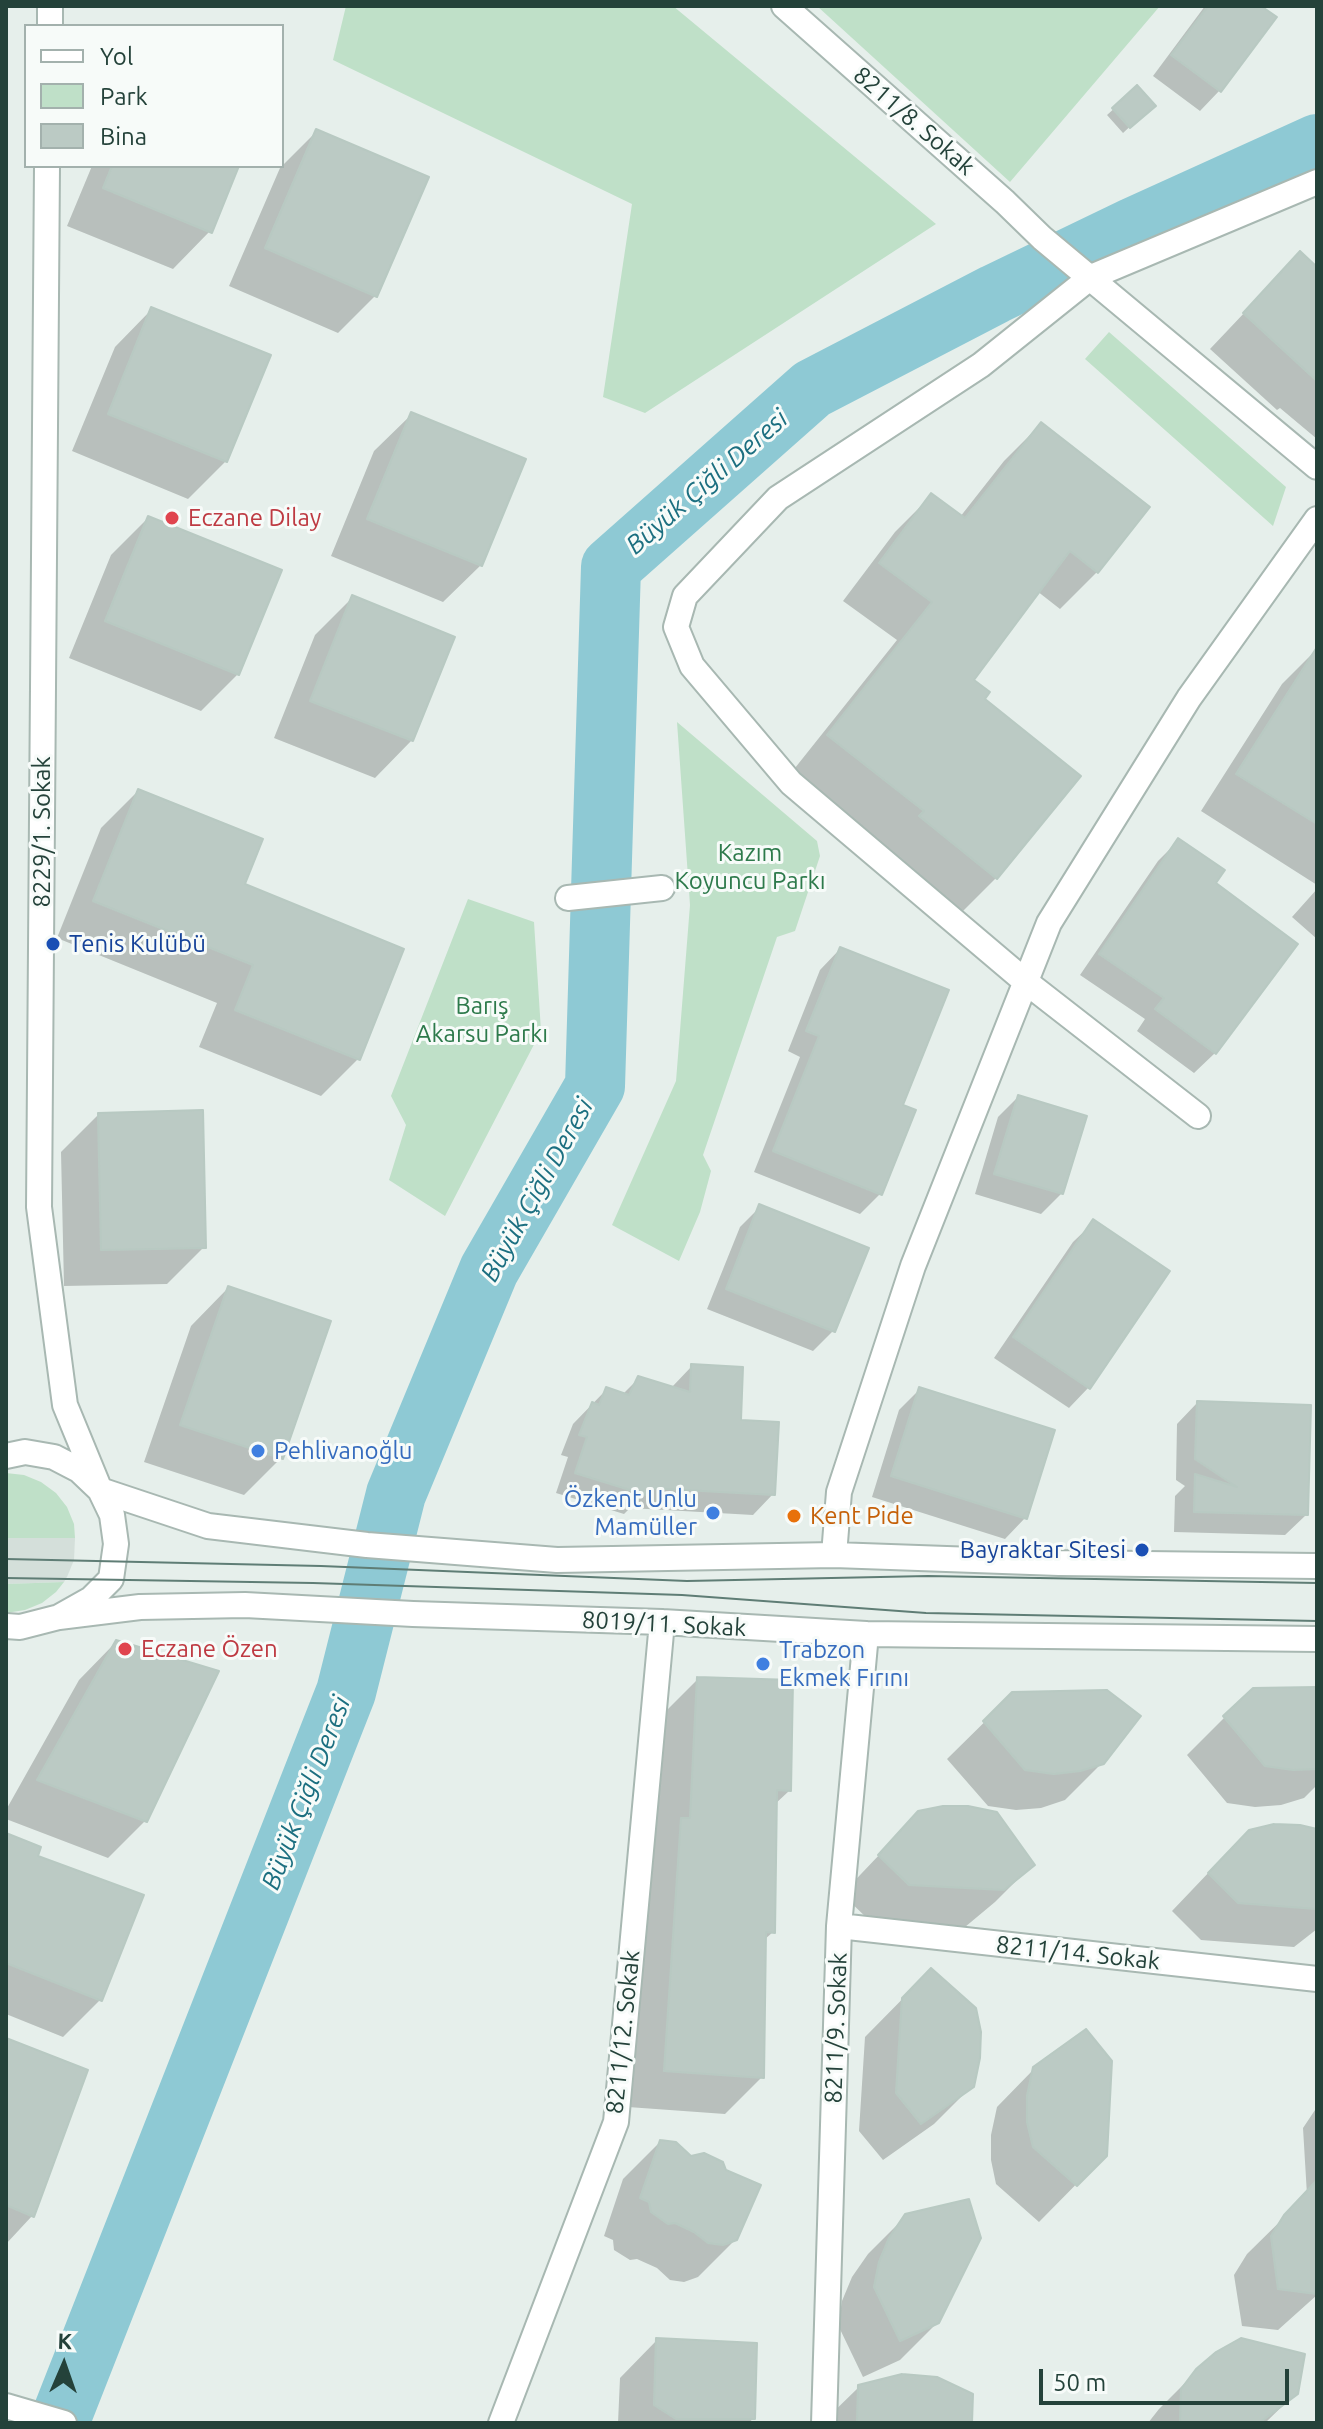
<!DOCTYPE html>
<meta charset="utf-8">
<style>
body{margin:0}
#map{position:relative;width:1323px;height:2429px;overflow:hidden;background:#e6efeb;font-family:Ubuntu,sans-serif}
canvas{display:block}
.frame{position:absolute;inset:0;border:8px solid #24423a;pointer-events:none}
.legend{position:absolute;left:24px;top:24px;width:260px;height:144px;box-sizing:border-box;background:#f7fbf9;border:2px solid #a3b1ad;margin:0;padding:10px 14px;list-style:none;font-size:24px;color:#24423a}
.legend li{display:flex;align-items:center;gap:16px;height:40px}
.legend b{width:40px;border:2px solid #a3b1ad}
.north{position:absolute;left:24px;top:2325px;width:80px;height:80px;-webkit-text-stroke:6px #f7fbf9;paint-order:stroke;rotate:2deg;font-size:22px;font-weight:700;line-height:32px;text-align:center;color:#24423a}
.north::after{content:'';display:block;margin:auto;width:28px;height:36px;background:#24423a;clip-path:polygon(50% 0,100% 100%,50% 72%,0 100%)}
.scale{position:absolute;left:1039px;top:2369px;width:250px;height:36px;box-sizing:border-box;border:4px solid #24423a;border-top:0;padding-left:10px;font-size:24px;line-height:28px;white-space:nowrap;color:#24423a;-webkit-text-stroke:6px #f7fbf9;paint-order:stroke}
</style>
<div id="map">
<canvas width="1323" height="2429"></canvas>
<div class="frame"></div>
<ul class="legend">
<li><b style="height:10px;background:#fff"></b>Yol</li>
<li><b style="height:22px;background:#bfe0c8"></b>Park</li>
<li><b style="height:22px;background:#bbcac4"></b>Bina</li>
</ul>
<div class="north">K</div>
<div class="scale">50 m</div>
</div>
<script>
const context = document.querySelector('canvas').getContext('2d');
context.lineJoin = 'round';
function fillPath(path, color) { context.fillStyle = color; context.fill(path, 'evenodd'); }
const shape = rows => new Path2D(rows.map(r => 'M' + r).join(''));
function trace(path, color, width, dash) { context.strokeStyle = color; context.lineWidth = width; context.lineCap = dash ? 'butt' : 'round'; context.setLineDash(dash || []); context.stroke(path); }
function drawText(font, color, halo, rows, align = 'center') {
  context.font = font + ' Ubuntu,sans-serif'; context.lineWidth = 6; context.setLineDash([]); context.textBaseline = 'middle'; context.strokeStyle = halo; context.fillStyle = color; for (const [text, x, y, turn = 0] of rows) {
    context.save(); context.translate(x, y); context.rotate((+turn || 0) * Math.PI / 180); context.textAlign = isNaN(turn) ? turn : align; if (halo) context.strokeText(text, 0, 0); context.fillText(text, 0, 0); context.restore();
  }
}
fillPath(shape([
 [6,1538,75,1538,74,1560,67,1577,64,1582,6,1584]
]), '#d4dfda');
fillPath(shape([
 [346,6,673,6,936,224,645,413,603,397,632,204,333,60],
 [817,6,1160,6,1010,182],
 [1109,332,1286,487,1273,526,1085,359],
 [677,722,817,841,820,856,795,931,777,937,703,1155,711,1171,700,1212,679,1261,612,1225,676,1081,690,905],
 [468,899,534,922,541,1031,445,1216,389,1180,406,1125,391,1096],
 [6,1473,24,1475,41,1482,56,1493,67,1507,74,1524,75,1538,6,1538],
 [64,1582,56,1592,42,1603,25,1610,6,1613,6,1584]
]), '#bfe0c8');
fillPath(shape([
 [1205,6,1258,6,1220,90,1200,111,1153,76],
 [1137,88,1153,105,1123,133,1107,115],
 [317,131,375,296,338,333,229,286,280,168],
 [92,166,237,166,210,231,173,269,67,226],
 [1300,254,1317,269,1317,439,1280,408,1277,410,1210,349],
 [152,309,226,461,188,499,72,451,115,347],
 [412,414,481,565,443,602,331,556,374,451],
 [1041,424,1097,572,1060,609,1037,591,971,680,982,699,996,878,959,915,884,854,888,849,791,773,897,640,843,601,895,532,932,495,960,517,1004,461],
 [148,518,238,674,201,711,69,658,111,555],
 [352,598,412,740,375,778,274,738,315,635],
 [1317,649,1317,885,1201,811,1282,684],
 [138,791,242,885,358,1059,321,1096,199,1047,217,1003,57,938,101,828],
 [1178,841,1213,884,1215,1053,1194,1073,1137,1031,1145,1019,1080,975,1158,861],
 [1317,889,1317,939,1292,917],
 [840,949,901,1106,880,1194,860,1214,754,1172,800,1057,788,1051,820,970],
 [1018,1097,1062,1193,1041,1214,975,1194,998,1117],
 [98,1115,204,1247,167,1284,64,1286,61,1152],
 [760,1207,833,1331,813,1351,707,1309,740,1227],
 [1094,1222,1089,1387,1069,1408,994,1358,1073,1242],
 [228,1288,281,1458,244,1495,144,1462,191,1326],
 [692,1366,739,1422,773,1494,753,1515,630,1508,624,1514,556,1493,568,1457,561,1455,573,1424,606,1390,622,1395,638,1379,672,1387],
 [920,1389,1025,1518,1005,1539,872,1497,899,1410],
 [1197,1403,1306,1515,1285,1535,1174,1532,1175,1496,1185,1486,1176,1480,1177,1424],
 [116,1642,145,1821,108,1858,6,1819,6,1810,79,1680],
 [698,1679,789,1791,774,1805,773,1932,764,1940,762,2077,725,2114,628,2107,644,1857,654,1848,661,1716],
 [1317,1689,1317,1785,1304,1798,1281,1805,1255,1807,1227,1803,1187,1755,1224,1718],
 [1013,1694,1103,1762,1065,1800,1041,1808,1016,1810,988,1806,947,1759],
 [919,1813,1032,1865,995,1902,965,1927,871,1922,842,1894],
 [1317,1831,1317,1929,1294,1947,1201,1940,1172,1911,1212,1869],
 [6,1835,35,1857,100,2000,63,2037,6,2014],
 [931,1970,972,2086,934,2124,883,2160,859,2131,865,2037],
 [6,2040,32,2216,6,2244],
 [1034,2069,1105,2155,1039,2222,996,2184,991,2160,991,2135,997,2107],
 [1317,2107,1317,2295,1278,2330,1242,2326,1234,2275,1247,2254,1307,2195,1303,2128],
 [660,2142,736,2239,698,2277,684,2282,670,2280,657,2268,637,2259,630,2260,614,2250,613,2240,604,2236,623,2179],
 [906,2216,938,2322,900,2360,863,2377,838,2325,842,2301,852,2277,868,2254],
 [657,2340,753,2419,748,2423,618,2423,620,2378],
 [1198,2370,1296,2393,1265,2423,1148,2423,1159,2409],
 [859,2387,970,2423,822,2423]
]), '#0003');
trace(shape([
 [59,2423,346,1692,396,1494,489,1270,595,1086,611,567,812,389,995,294,1134,227,1317,144]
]), '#8ec9d4', 60);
const building = shape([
 [1208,6,1261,6,1277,17,1221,92,1171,55,1208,6],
 [1137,85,1156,106,1130,128,1112,108,1137,85],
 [316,129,429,177,377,297,265,248,316,129],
 [112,166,239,166,212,233,103,188,112,166],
 [1300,251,1317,267,1317,381,1243,313,1300,251],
 [151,307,271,355,227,462,108,414,151,307],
 [411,412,526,459,482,566,367,519,411,412],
 [1041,422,1150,507,1098,573,1070,551,974,680,990,692,985,699,1081,776,997,879,919,816,924,811,827,735,932,602,879,563,931,493,965,518,1041,422],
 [148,516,282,570,239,675,105,621,148,516],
 [352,595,455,637,413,741,310,701,352,595],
 [1317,647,1317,824,1236,774,1317,647],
 [138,789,263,839,245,884,404,949,360,1060,235,1010,253,965,93,901,138,789],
 [1178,838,1225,870,1216,883,1298,944,1216,1054,1155,1009,1164,998,1099,954,1178,838],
 [840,947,949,990,903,1105,916,1110,882,1195,773,1151,819,1036,806,1031,840,947],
 [1018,1095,1087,1116,1063,1194,994,1174,1018,1095],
 [203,1110,206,1248,101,1250,98,1113,203,1110],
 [759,1204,869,1248,835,1332,726,1289,759,1204],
 [1093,1219,1170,1271,1090,1389,1013,1337,1093,1219],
 [228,1286,331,1321,283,1459,180,1425,228,1286],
 [691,1364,743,1367,741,1420,779,1422,775,1495,648,1488,646,1495,575,1473,587,1437,579,1435,592,1402,599,1405,606,1387,629,1395,638,1376,690,1392,691,1364],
 [919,1387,1055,1430,1027,1519,891,1476,919,1387],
 [1197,1401,1311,1405,1308,1515,1194,1512,1195,1474,1237,1487,1195,1459,1197,1401],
 [116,1640,219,1671,147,1822,37,1780,116,1640],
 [697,1677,793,1680,791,1791,777,1790,775,1933,766,1932,764,2078,664,2071,681,1818,690,1818,697,1677],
 [1317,1687,1317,1769,1293,1770,1265,1766,1223,1716,1253,1688,1317,1687],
 [1107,1690,1141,1716,1104,1764,1080,1771,1054,1774,1025,1770,983,1721,1012,1692,1107,1690],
 [943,1806,968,1806,997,1812,1035,1865,1004,1890,909,1885,878,1855,918,1811,943,1806],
 [1274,1824,1300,1825,1317,1829,1317,1909,1238,1903,1208,1873,1249,1830,1274,1824],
 [6,1833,41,1847,38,1856,144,1895,102,2001,6,1963,6,1833],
 [931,1968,976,2008,981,2032,980,2058,974,2087,921,2124,896,2093,902,1998,931,1968],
 [1086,2029,1112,2061,1107,2156,1077,2186,1033,2147,1027,2122,1027,2096,1033,2067,1086,2029],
 [6,2038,88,2070,34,2217,6,2205,6,2038],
 [660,2140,676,2142,691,2156,704,2153,723,2162,726,2170,761,2185,737,2240,723,2245,708,2243,694,2232,675,2223,668,2224,651,2212,649,2202,640,2198,660,2140],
 [1317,2180,1317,2294,1278,2289,1271,2236,1284,2215,1317,2180],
 [969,2199,981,2238,939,2323,900,2341,874,2287,879,2262,889,2238,905,2214,969,2199],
 [656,2338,757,2343,755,2419,676,2419,654,2405,656,2338],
 [1241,2338,1305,2354,1298,2394,1259,2423,1180,2423,1181,2389,1196,2369,1216,2352,1241,2338],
 [902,2374,937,2377,973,2394,972,2423,857,2423,858,2385,902,2374]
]);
fillPath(building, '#bbcac4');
trace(building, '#b8c9c2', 2);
const minor = shape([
 [784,6,1005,202,1042,238,1317,467],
 [50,26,50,6],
 [47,166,39,1207,65,1405,100,1490,208,1526,367,1545,557,1560,834,1555,1059,1563,1317,1566],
 [568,898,662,888],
 [1198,1116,1026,982,791,783,692,666,676,627,685,596,778,498,981,365,1091,277,1317,182],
 [6,1456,25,1452,54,1457,79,1470,100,1490,112,1515,116,1544,111,1579,91,1599,59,1617,20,1627,6,1626],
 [834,1555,839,1492,913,1266,1049,923,1189,698,1317,519],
 [59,1617,140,1607,245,1605,413,1614,662,1622,866,1634,1317,1639],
 [839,1926,1317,1979],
 [6,2406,64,2423],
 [501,2423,616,2122,662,1622],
 [824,2423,839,1926,866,1634]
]);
trace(minor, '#a8b8b2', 28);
trace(minor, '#fff', 24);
trace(shape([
 [6,1559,321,1566,687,1581,928,1576,1317,1583],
 [6,1578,313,1583,682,1595,926,1613,1317,1621]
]), '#5f7d75', 2);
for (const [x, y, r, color] of [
 [172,518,8,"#e0444e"],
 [53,944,8,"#1a4fb4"],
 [258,1451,8,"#3f7fe0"],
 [713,1513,8,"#3f7fe0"],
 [794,1516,8,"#e8710a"],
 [1142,1550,8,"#1a4fb4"],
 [125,1649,8,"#e0444e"],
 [763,1664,8,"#3f7fe0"]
]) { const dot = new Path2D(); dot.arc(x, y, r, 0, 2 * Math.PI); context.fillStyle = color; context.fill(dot); trace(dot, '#f7fbf9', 3); }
drawText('24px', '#24423a', '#f7fbf9', [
 ["8211/8. Sokak",914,121,41],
 ["8229/1. Sokak",42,832,-90],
 ["8019/11. Sokak",664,1624,3],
 ["8211/14. Sokak",1078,1953,6],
 ["8211/9. Sokak",836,2028,-88],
 ["8211/12. Sokak",623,2032,-84]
]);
drawText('24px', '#be3a42', '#f7fbf9', [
 ["Eczane Dilay",188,518],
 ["Eczane Özen",141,1649]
], 'left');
drawText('24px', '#2d7a4b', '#f7fbf9', [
 ["Kazım",750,853],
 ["Koyuncu Parkı",750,881],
 ["Barış",482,1006],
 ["Akarsu Parkı",482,1034]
]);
drawText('24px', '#164399', '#f7fbf9', [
 ["Tenis Kulübü",69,944],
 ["Bayraktar Sitesi",1126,1550,"right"]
], 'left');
drawText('24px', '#366cbe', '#f7fbf9', [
 ["Pehlivanoğlu",274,1451],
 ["Özkent Unlu",697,1499,"right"],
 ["Mamüller",697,1527,"right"],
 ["Trabzon",779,1650],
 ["Ekmek Fırını",779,1678]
], 'left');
drawText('24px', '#c56008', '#f7fbf9', [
 ["Kent Pide",810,1516]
], 'left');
drawText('italic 26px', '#1c6f80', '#f7fbf9', [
 ["Büyük Çiğli Deresi",707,482,-41],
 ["Büyük Çiğli Deresi",537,1190,-61],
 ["Büyük Çiğli Deresi",306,1793,-69]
]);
</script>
